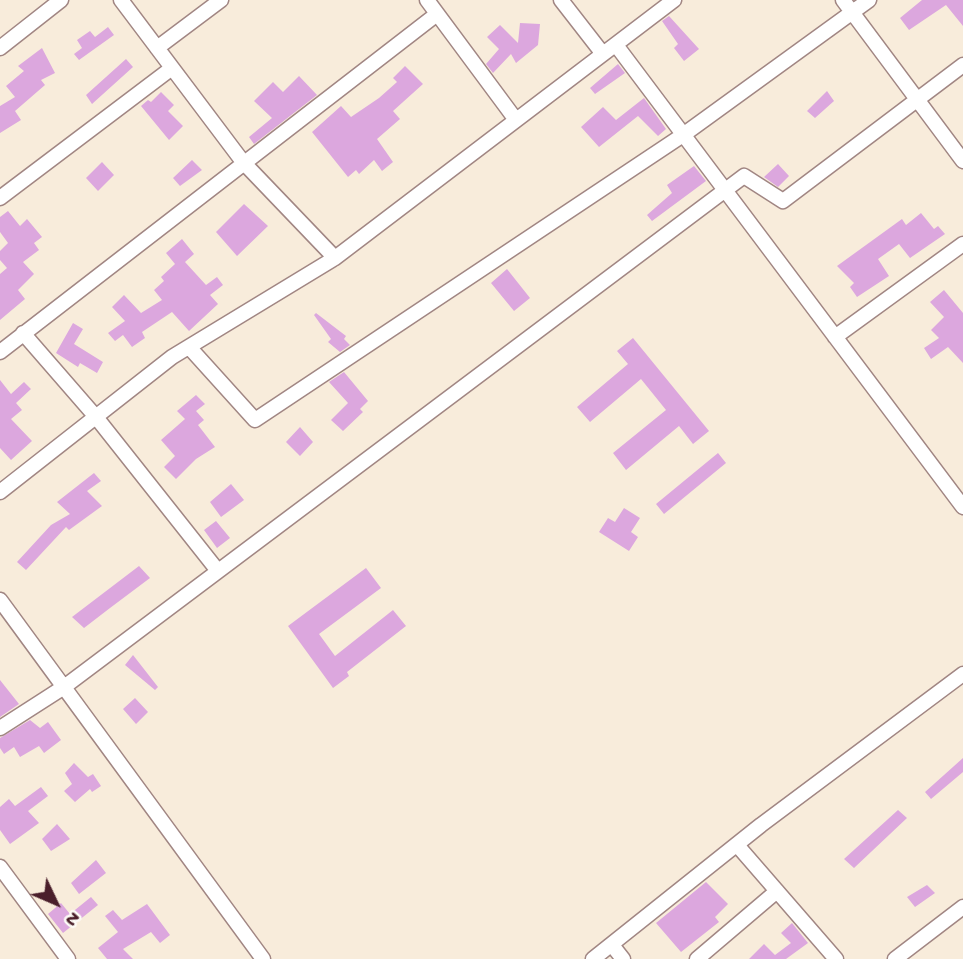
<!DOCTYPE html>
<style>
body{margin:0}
#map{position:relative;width:963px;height:959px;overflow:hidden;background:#f8ecdb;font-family:"Gochi Hand",sans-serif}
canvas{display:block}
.north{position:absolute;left:21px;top:868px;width:70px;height:70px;-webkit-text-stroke:5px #fdfcf7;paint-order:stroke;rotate:134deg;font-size:19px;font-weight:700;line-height:28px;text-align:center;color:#4a1f2b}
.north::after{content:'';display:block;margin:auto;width:24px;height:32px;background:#4a1f2b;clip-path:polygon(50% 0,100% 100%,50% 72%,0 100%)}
</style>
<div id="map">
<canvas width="963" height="959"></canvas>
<div class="north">N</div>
</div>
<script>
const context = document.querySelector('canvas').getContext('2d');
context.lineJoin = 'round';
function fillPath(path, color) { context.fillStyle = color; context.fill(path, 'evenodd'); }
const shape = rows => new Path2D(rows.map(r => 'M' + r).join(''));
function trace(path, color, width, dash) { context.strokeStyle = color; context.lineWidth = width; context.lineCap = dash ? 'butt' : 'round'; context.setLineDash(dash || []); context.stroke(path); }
fillPath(shape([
 [922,0,963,0,963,26,946,5,909,30,900,18],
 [669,16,699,49,684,61,674,48,678,44,662,21],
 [520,23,540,24,538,45,516,63,511,54,493,73,486,64,499,49,487,37,500,25,518,43],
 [108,27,114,35,79,60,74,54,82,48,77,40,90,31,95,37],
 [42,48,55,73,41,80,45,85,15,111,21,120,0,133,0,106,15,97,6,86,24,71,18,66],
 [126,59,133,67,92,104,86,95],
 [618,64,625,73,595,94,590,88],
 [405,66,423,84,393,111,400,119,377,139,393,162,382,171,374,160,359,174,356,170,348,177,312,132,341,106,351,117,379,98,397,82,393,78],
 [299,76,317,95,254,144,249,137,272,118,254,101,273,82,283,92],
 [827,91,834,101,815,118,807,111],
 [161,92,174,105,168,111,183,126,169,140,141,106,148,100,151,102],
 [644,98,666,129,658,136,638,116,599,147,581,127,603,107,616,120],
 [192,160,202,170,180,186,173,178],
 [102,162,114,175,98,191,86,178],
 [778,164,789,176,778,187,764,177],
 [694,166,706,181,652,221,647,215,672,193,667,185],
 [244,204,268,226,237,256,216,232],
 [8,211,20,226,27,219,42,237,34,243,39,250,23,262,34,274,18,290,25,299,0,320,0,274,7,268,0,260,0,251,8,243,0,232,0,217],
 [921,213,934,229,938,226,945,234,910,258,899,244,878,259,889,276,857,297,850,287,854,283,837,266,902,219,906,225],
 [182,239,194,254,185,262,206,285,217,277,223,285,210,295,218,304,189,331,172,312,142,332,145,338,132,347,123,335,115,341,108,333,125,321,112,307,124,295,141,313,162,300,154,290,164,281,161,277,175,264,166,253],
 [507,269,530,298,514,311,491,283],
 [944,290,963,313,963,363,948,347,931,359,924,348,939,338,931,330,944,317,930,302],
 [316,313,346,336,344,339,350,345,340,352,328,342,331,339,314,315],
 [73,323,83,329,74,344,103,362,97,373,80,363,78,367,56,353],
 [633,338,709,431,693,444,679,426,626,470,613,453,666,410,641,379,590,422,577,407,628,364,617,351],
 [344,372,368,401,360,409,363,412,343,431,331,420,348,403,329,382],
 [0,380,11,394,24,382,31,389,16,403,22,410,11,419,32,441,11,460,0,448],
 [196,395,205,404,196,411,204,420,198,425,215,447,196,459,176,479,164,467,175,456,161,440,185,419,177,411],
 [300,427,313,442,300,456,286,442],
 [718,453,726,463,664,514,656,504],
 [94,473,101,481,87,491,102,506,69,530,66,527,26,570,17,562,51,525,70,514,57,502],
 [231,484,244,500,221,517,210,502],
 [624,508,640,518,631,532,638,537,629,551,599,532,608,518,615,522],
 [216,521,230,538,217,548,204,530],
 [139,566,150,578,110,608,84,628,72,617],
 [366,568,381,588,319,634,335,656,393,610,406,626,347,672,349,676,333,688,288,626],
 [133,655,158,687,155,690,125,665],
 [0,680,19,704,0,717],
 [135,698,148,712,136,724,123,709],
 [30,720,40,728,48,722,61,740,44,753,39,746,20,757,14,747,4,754,0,748,0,738],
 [963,758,963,772,931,799,925,792],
 [74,763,88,777,93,774,101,786,92,792,90,789,75,802,64,791,72,784,65,773],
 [41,787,48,796,28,811,39,823,10,844,0,830,0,807,9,799,15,806],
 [898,810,907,818,854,868,844,859],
 [57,824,70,839,51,851,42,839],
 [96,860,106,873,79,894,71,883],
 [706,882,728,904,715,917,719,922,681,952,656,923],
 [927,885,935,893,915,907,907,897],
 [91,897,98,905,63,933,48,914,61,903,70,914],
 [147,904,170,935,160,943,151,932,123,949,133,959,107,959,98,948,118,932,105,916,113,910,122,920],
 [792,923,808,943,786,959,749,959,764,944,775,955,791,943,781,933]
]), '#dca7de');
const minor = shape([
 [121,0,243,162,335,258],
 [427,0,516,120],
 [561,0,603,54],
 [843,0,963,161],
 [616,45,963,507],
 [0,48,61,0],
 [157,48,221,0],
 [0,198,172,68],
 [23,333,96,417,218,571],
 [835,337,963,244],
 [189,347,255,420,683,135,869,0],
 [0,352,437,14],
 [0,492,172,357,335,258,674,0],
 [0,600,263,959],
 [0,728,64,687,744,176,783,201,963,65],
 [737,845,836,959],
 [0,867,68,959],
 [612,945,623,959],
 [593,959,761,825,963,674],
 [697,959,777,891],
 [895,959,963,907]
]);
trace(minor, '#a18683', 17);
trace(minor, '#fff', 14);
</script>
